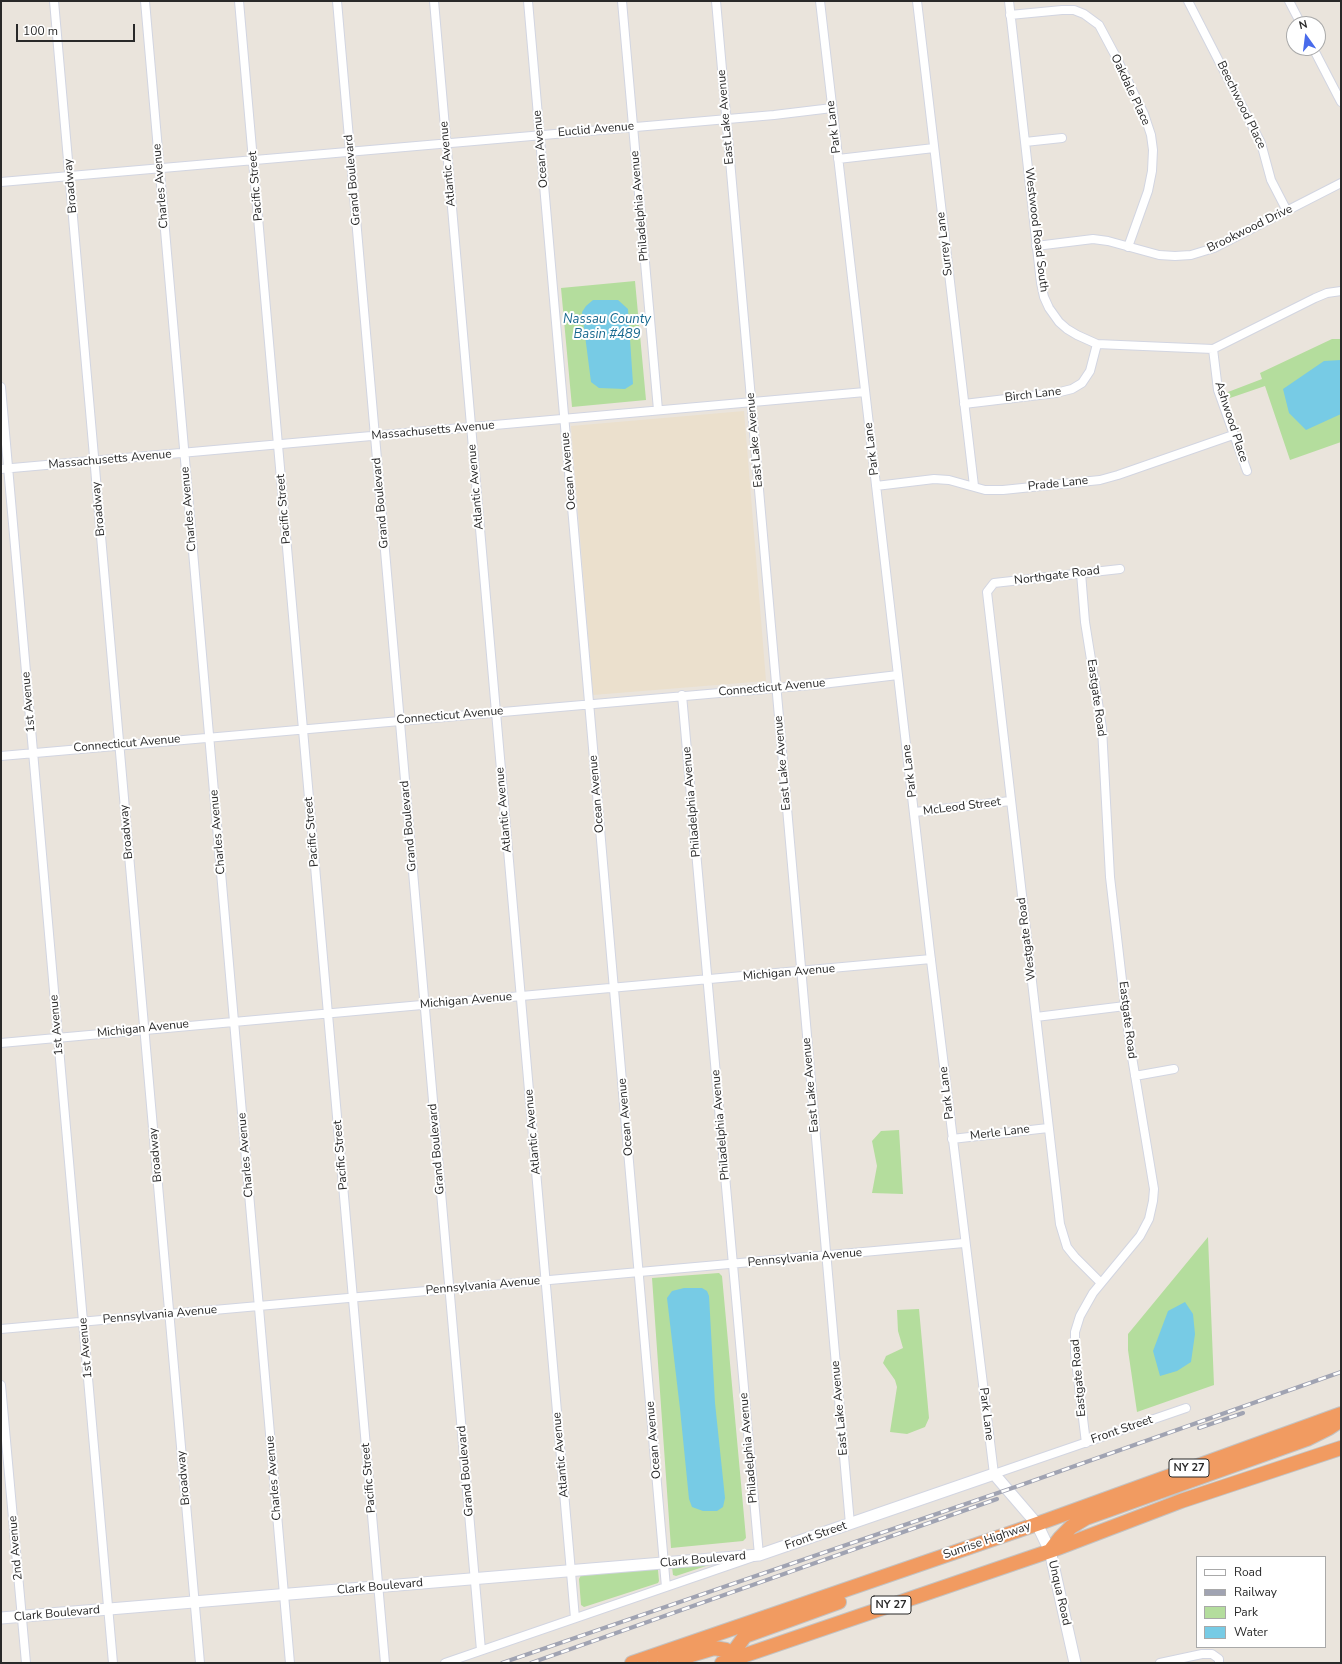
<!DOCTYPE html>
<style>
body{margin:0}
#map{position:relative;width:1342px;height:1664px;overflow:hidden;background:#eae4dc;font-family:"Nunito Sans",sans-serif}
canvas{display:block}
.frame{position:absolute;inset:0;border:2px solid #292929;pointer-events:none}
.legend{position:absolute;left:1196px;top:1556px;width:130px;height:92px;box-sizing:border-box;background:#fff;border:1px solid #a9a9a9;margin:0;padding:5px 7px;list-style:none;font-size:12px;color:#292929}
.legend li{display:flex;align-items:center;gap:8px;height:20px}
.legend b{width:20px;border:1px solid #a9a9a9}
.north{position:absolute;left:1286px;top:16px;width:40px;height:40px;box-sizing:border-box;background:#fff;border:1px solid #a9a9a9;border-radius:50%;rotate:346deg;font-size:11px;font-weight:700;line-height:16px;text-align:center;color:#292929}
.north::after{content:'';display:block;margin:auto;width:14px;height:18px;background:#496beb;clip-path:polygon(50% 0,100% 100%,50% 72%,0 100%)}
.scale{position:absolute;left:16px;top:24px;width:119px;height:18px;box-sizing:border-box;border:2px solid #292929;border-top:0;padding-left:5px;font-size:12px;line-height:14px;white-space:nowrap;color:#292929;-webkit-text-stroke:3px #fff;paint-order:stroke}
</style>
<div id="map">
<canvas width="1342" height="1664"></canvas>
<div class="frame"></div>
<ul class="legend">
<li><b style="height:5px;background:#fff"></b>Road</li>
<li><b style="height:5px;background:#a0a3b2"></b>Railway</li>
<li><b style="height:11px;background:#b4dd9d"></b>Park</li>
<li><b style="height:11px;background:#77cbe5"></b>Water</li>
</ul>
<div class="north">N</div>
<div class="scale">100 m</div>
</div>
<script>
const context = document.querySelector('canvas').getContext('2d');
context.lineJoin = 'round';
function fillPath(path, color) { context.fillStyle = color; context.fill(path, 'evenodd'); }
const shape = rows => new Path2D(rows.map(r => 'M' + r).join(''));
function trace(path, color, width, dash) { context.strokeStyle = color; context.lineWidth = width; context.lineCap = dash ? 'butt' : 'round'; context.setLineDash(dash || []); context.stroke(path); }
function drawText(font, color, halo, rows, align = 'center') {
  context.font = font + ' "Nunito Sans",sans-serif'; context.lineWidth = 4; context.setLineDash([]); context.textBaseline = 'middle'; context.strokeStyle = halo; context.fillStyle = color; for (const [text, x, y, turn = 0] of rows) {
    context.save(); context.translate(x, y); context.rotate((+turn || 0) * Math.PI / 180); context.textAlign = isNaN(turn) ? turn : align; if (halo) context.strokeText(text, 0, 0); context.fillText(text, 0, 0); context.restore();
  }
}
fillPath(shape([
 [744,411,766,681,593,695,571,426]
]), '#ebe0cd');
fillPath(shape([
 [635,281,646,400,572,407,561,288],
 [1332,339,1341,339,1341,442,1290,460,1265,386,1230,398,1228,392,1262,379,1260,373],
 [899,1130,903,1194,872,1193,877,1166,872,1141,881,1131],
 [1208,1237,1214,1385,1137,1412,1128,1350,1128,1334],
 [719,1273,722,1276,746,1538,743,1541,671,1548,652,1278],
 [919,1309,929,1418,925,1427,907,1434,890,1432,897,1387,895,1380,883,1363,886,1356,903,1348,898,1331,897,1310],
 [712,1564,676,1576,673,1575,672,1567],
 [655,1568,658,1570,659,1581,658,1583,584,1607,581,1605,579,1579,581,1575]
]), '#b4dd9d');
fillPath(shape([
 [593,300,618,300,628,309,633,384,625,389,599,388,591,382,582,312,586,306],
 [1341,360,1341,414,1306,430,1289,413,1283,389,1324,361],
 [684,1288,702,1288,707,1291,709,1296,715,1403,725,1498,723,1507,717,1511,703,1511,692,1507,689,1499,680,1409,667,1298,672,1291],
 [1185,1302,1193,1314,1195,1334,1191,1362,1177,1371,1160,1376,1153,1351,1168,1311]
]), '#77cbe5');
const street = shape([
 [54,1,200,1663],
 [145,1,290,1663],
 [239,1,385,1663],
 [337,1,481,1650],
 [434,1,575,1618],
 [528,1,666,1587],
 [622,1,658,410],
 [716,1,850,1524],
 [820,1,930,952,994,1474,1186,1408],
 [917,1,974,486],
 [1009,1,1041,283,1044,297,1049,308,1059,322,1067,329,1077,335,1097,344,1213,349,1315,298,1327,293,1341,291],
 [1188,1,1261,143,1271,180,1287,211],
 [1289,1,1301,24],
 [1010,15,1062,10,1074,10,1084,14,1099,25,1115,55,1144,114,1151,135,1153,150,1152,171,1148,191,1128,247],
 [1313,48,1341,102],
 [1025,142,1062,138],
 [838,159,934,148],
 [1,182,774,115,832,108],
 [1036,246,1093,239,1108,241,1159,255,1175,256,1191,255,1214,248,1341,183],
 [1213,349,1218,390,1247,471],
 [1,387,113,1663],
 [964,404,1056,393,1072,389,1082,383,1090,371,1097,344],
 [1,469,865,392],
 [876,486,934,479,949,480,985,490,1003,490,1100,480,1118,475,1233,435],
 [1081,573,1085,622,1102,728,1110,877,1125,1006,1131,1051,1154,1189,1153,1201,1149,1219,1140,1236,1093,1293,1080,1316,1075,1332,1075,1353,1086,1443],
 [1,756,822,684,898,675],
 [915,812,1010,801],
 [1036,1017,1125,1006],
 [1,1043,931,959],
 [1135,1076,1174,1069],
 [952,1139,1048,1128],
 [1101,1283,1075,1257,1067,1247,1060,1224,987,592,994,583,1120,569],
 [1,1329,964,1243],
 [1,1385,26,1663],
 [445,1663,759,1555,682,695],
 [1160,1663,1202,1654,1212,1654,1219,1659,1219,1663]
]);
const secondary = shape([
 [1,1618,759,1555,994,1474,1037,1524,1050,1551,1075,1663]
]);
const highway = shape([
 [1050,1551,1060,1538,1071,1527,1086,1518,1307,1439,1329,1428,1341,1420],
 [732,1654,745,1636,839,1602],
 [632,1663,1037,1524,1341,1414],
 [665,1663,714,1648,726,1650,732,1654,733,1659],
 [722,1663,1050,1551,1181,1501,1341,1448]
]);
trace(street, '#d2d5e1', 10);
trace(secondary, '#d2d5e1', 13);
trace(highway, '#c3c3c3', 16);
trace(street, '#fff', 8);
trace(secondary, '#fff', 11);
trace(highway, '#f19b61', 14);
const rail = shape([
 [1199,1428,1243,1413],
 [502,1663,1021,1485,1341,1372],
 [531,1663,997,1499]
]);
trace(rail, '#a0a3b2', 4);
trace(rail, '#fff', 2.5, [8]);
for (const [x, y, w] of [
 [1189,1468,40],
 [891,1605,40]
]) { const box = new Path2D(); box.roundRect(x - w / 2, y - 9, w, 18, 3); context.fillStyle = '#fff'; context.fill(box); trace(box, '#292929', 1); }
drawText('bold 11px', '#292929', null, [
 ["NY 27",1189,1468],
 ["NY 27",891,1605]
]);
drawText('12px', '#292929', '#fff', [
 ["Oakdale Place",1130,90,65],
 ["Beechwood Place",1241,105,64],
 ["East Lake Avenue",726,117,-95],
 ["Park Lane",834,127,-97],
 ["Euclid Avenue",596,130,-5],
 ["Ocean Avenue",541,149,-95],
 ["Atlantic Avenue",448,164,-95],
 ["Grand Boulevard",353,180,-95],
 ["Broadway",71,186,-95],
 ["Charles Avenue",161,186,-95],
 ["Pacific Street",256,186,-95],
 ["Philadelphia Avenue",640,206,-95],
 ["Brookwood Drive",1250,229,-26],
 ["Westwood Road South",1036,230,83],
 ["Surrey Lane",945,244,-97],
 ["Birch Lane",1033,395,-7],
 ["Ashwood Place",1231,422,72],
 ["Massachusetts Avenue",433,431,-5],
 ["East Lake Avenue",755,440,-95],
 ["Park Lane",872,449,-97],
 ["Massachusetts Avenue",110,460,-5],
 ["Ocean Avenue",569,471,-95],
 ["Prade Lane",1058,484,-6],
 ["Atlantic Avenue",476,487,-95],
 ["Grand Boulevard",381,503,-95],
 ["Broadway",99,509,-95],
 ["Charles Avenue",189,509,-95],
 ["Pacific Street",284,509,-95],
 ["Northgate Road",1057,576,-7],
 ["Connecticut Avenue",772,688,-5],
 ["Eastgate Road",1096,698,82],
 ["1st Avenue",29,702,-95],
 ["Connecticut Avenue",450,716,-5],
 ["Connecticut Avenue",127,744,-5],
 ["East Lake Avenue",783,763,-95],
 ["Park Lane",910,771,-97],
 ["Ocean Avenue",597,794,-95],
 ["Philadelphia Avenue",692,802,-95],
 ["McLeod Street",962,807,-7],
 ["Atlantic Avenue",504,810,-95],
 ["Grand Boulevard",409,826,-95],
 ["Broadway",127,832,-95],
 ["Charles Avenue",218,832,-95],
 ["Pacific Street",312,832,-95],
 ["Westgate Road",1027,939,-97],
 ["Michigan Avenue",789,973,-5],
 ["Michigan Avenue",466,1001,-5],
 ["Eastgate Road",1127,1020,83],
 ["1st Avenue",57,1025,-95],
 ["Michigan Avenue",143,1029,-6],
 ["East Lake Avenue",811,1085,-95],
 ["Park Lane",947,1093,-97],
 ["Ocean Avenue",626,1117,-95],
 ["Philadelphia Avenue",721,1125,-95],
 ["Atlantic Avenue",533,1132,-95],
 ["Merle Lane",1000,1133,-7],
 ["Grand Boulevard",437,1149,-95],
 ["Broadway",156,1155,-95],
 ["Charles Avenue",246,1155,-95],
 ["Pacific Street",341,1155,-95],
 ["Pennsylvania Avenue",805,1258,-5],
 ["Pennsylvania Avenue",483,1286,-5],
 ["Pennsylvania Avenue",160,1315,-5],
 ["1st Avenue",86,1348,-95],
 ["Eastgate Road",1079,1378,-95],
 ["East Lake Avenue",840,1408,-95],
 ["Park Lane",986,1414,83],
 ["Front Street",1122,1430,-19],
 ["Ocean Avenue",654,1440,-95],
 ["Philadelphia Avenue",749,1448,-95],
 ["Atlantic Avenue",561,1455,-95],
 ["Grand Boulevard",466,1471,-95],
 ["Broadway",184,1478,-95],
 ["Charles Avenue",274,1478,-95],
 ["Pacific Street",369,1478,-95],
 ["Front Street",816,1536,-19],
 ["Sunrise Highway",987,1541,-19],
 ["2nd Avenue",16,1548,-95],
 ["Clark Boulevard",703,1560,-5],
 ["Clark Boulevard",380,1587,-5],
 ["Unqua Road",1059,1593,77],
 ["Clark Boulevard",57,1614,-5]
]);
drawText('italic 13px', '#18698f', '#fff', [
 ["Nassau County",607,320],
 ["Basin #489",607,335]
]);
</script>
